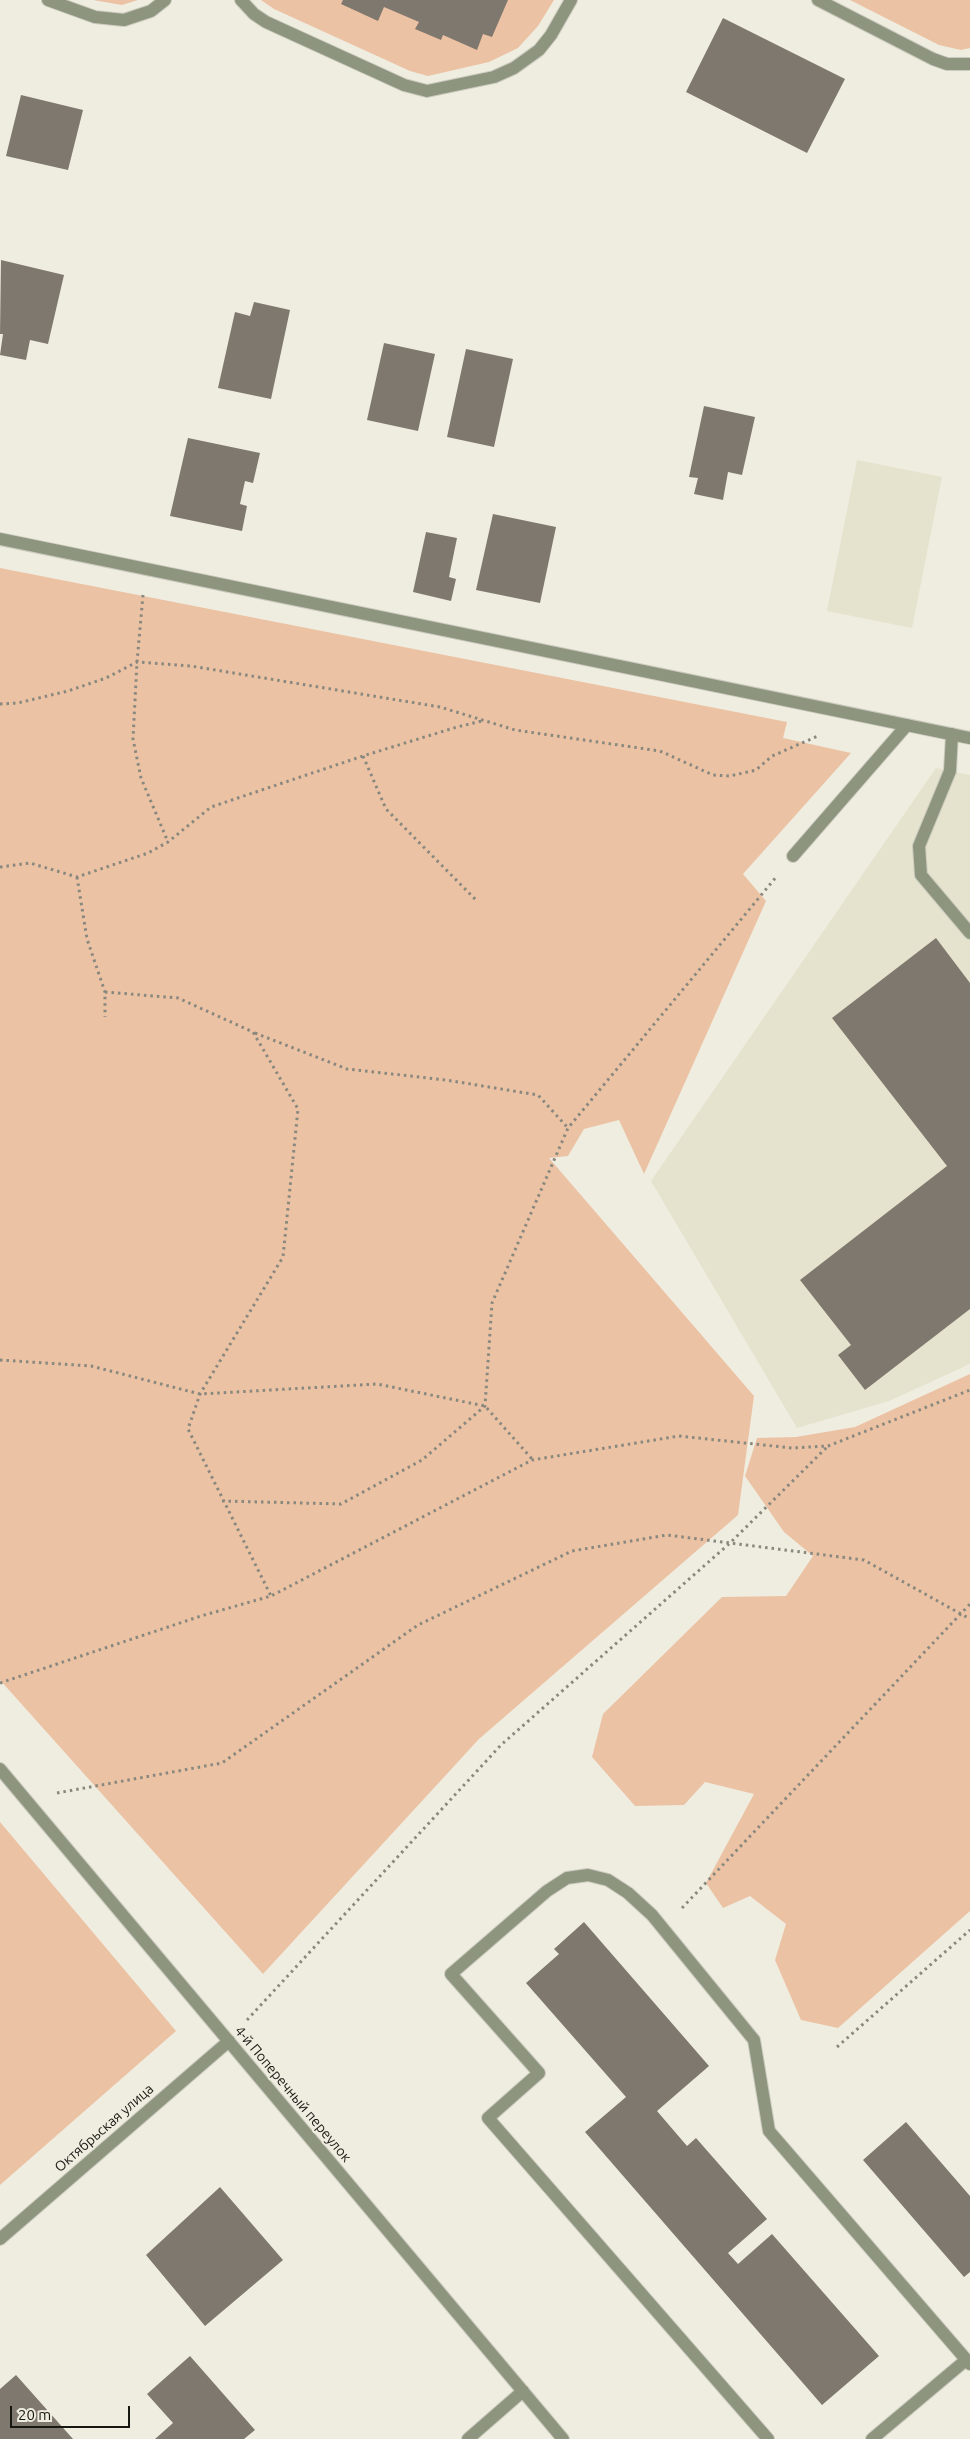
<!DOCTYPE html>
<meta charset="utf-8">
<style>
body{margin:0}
#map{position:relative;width:970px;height:2439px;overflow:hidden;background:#efede0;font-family:Ubuntu,sans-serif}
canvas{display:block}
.scale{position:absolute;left:10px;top:2406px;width:120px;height:22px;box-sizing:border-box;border:2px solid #171712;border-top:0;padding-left:6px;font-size:15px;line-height:18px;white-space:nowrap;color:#171712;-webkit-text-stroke:4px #efede0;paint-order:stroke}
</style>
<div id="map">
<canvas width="970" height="2439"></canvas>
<div class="scale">20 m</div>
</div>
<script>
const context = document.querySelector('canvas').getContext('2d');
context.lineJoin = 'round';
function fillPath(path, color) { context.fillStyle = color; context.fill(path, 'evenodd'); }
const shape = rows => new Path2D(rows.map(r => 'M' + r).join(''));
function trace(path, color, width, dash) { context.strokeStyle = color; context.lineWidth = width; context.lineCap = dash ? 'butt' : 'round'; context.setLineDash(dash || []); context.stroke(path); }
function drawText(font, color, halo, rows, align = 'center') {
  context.font = font + ' Ubuntu,sans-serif'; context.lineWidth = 4; context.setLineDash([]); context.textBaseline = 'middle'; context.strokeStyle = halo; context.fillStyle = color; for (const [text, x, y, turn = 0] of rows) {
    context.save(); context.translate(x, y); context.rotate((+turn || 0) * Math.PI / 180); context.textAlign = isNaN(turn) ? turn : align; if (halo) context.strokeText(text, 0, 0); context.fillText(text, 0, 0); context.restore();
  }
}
fillPath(shape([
 [857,460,942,477,912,628,827,611],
 [936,768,970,775,970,1364,889,1401,797,1428,651,1181]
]), '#e5e2cd');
fillPath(shape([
 [93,0,138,0,122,5],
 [261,0,554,0,538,26,518,48,489,62,428,76,410,71,274,9],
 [850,0,970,0,970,48,961,50,939,45],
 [0,568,787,722,783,738,851,753,743,874,766,901,644,1174,619,1120,584,1129,568,1156,549,1158,754,1396,738,1515,479,1739,263,1974,0,1680],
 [970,1374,970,1911,838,2028,801,2020,775,1960,786,1924,750,1896,723,1908,706,1883,754,1794,705,1782,684,1805,635,1806,592,1757,603,1714,722,1597,786,1596,813,1556,784,1532,745,1476,757,1438,796,1437,855,1427],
 [0,1822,176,2031,0,2185]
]), '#ecc2a4');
fillPath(shape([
 [343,0,508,0,492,37,483,34,477,50,443,35,441,40,415,29,419,22,384,7,378,21,341,4],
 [723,18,845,79,807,153,686,92],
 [21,95,83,110,68,170,6,156],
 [1,260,64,275,48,344,30,340,26,360,0,355,3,334,0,334],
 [254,302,290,310,271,399,218,388,235,312,250,316],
 [384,343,435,354,418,431,367,420],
 [466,349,513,359,494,447,447,437],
 [704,406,755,417,742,475,728,472,723,500,694,494,698,478,689,477],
 [188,438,260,453,253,483,245,481,240,504,247,506,242,531,170,516],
 [493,514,556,527,540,603,476,590],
 [426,532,457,538,449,577,456,579,451,601,413,592],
 [936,938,970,983,970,1309,865,1390,838,1355,851,1345,800,1280,947,1166,832,1018],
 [584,1922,709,2066,657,2111,687,2146,696,2138,767,2219,728,2253,738,2264,772,2234,879,2356,822,2405,585,2132,626,2097,526,1983,559,1954,554,1949],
 [906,2122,970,2196,970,2272,964,2277,863,2160],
 [220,2187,283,2260,205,2326,146,2255],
 [190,2356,255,2430,244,2439,155,2439,173,2423,147,2394],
 [16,2375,73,2439,0,2439,0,2389]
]), '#7f786e');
const minor = shape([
 [48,0,95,17,124,20,151,11,165,0],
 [241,0,254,14,266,22,404,85,427,91,494,77,514,68,539,50,551,35,571,0],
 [818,0,933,59,947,64,970,64],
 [0,539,970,738],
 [952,734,950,771,919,846,921,875,970,933],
 [793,856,907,725],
 [0,1769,563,2439],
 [0,2239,229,2041],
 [468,2439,523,2391],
 [768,2439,488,2118,539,2073,451,1974,547,1891,567,1878,588,1875,608,1880,628,1893,652,1915,754,2040,769,2131,970,2364],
 [872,2439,966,2360]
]);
trace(minor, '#cccbbf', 14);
trace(shape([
 [143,595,137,662,133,739,141,778,168,842],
 [0,704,18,703,68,691,106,678,137,662,191,666,440,707,515,730,660,751,713,775,730,776,756,770,772,756,818,736],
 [363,756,386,809,477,901],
 [0,867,30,863,77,877,148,853,168,842,211,807,363,756,457,727,482,721],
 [77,877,87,939,105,992,105,1017],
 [105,992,178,998,253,1032,298,1109,283,1257,200,1394,188,1429,271,1596],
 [255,1033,347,1069,446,1080,538,1095,568,1128],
 [0,1360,91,1366,200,1394,377,1384,485,1406,532,1459],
 [222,1501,341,1504,422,1460,485,1406,492,1303,568,1128,777,876],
 [0,1683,201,1616,271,1596,532,1460,679,1436,792,1448,828,1446,970,1390],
 [57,1793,222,1763,418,1625,572,1551,667,1535,864,1560,970,1619],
 [682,1908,970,1604],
 [247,2020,501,1745,730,1543,827,1447],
 [837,2047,970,1930]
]), '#89887e', 3, [2.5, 4]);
trace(minor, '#8e957f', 12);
drawText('14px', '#171712', '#efede0', [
 ["4-й Поперечный переулок",293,2094,50],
 ["Октябрьская улица",104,2128,-41]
]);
</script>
